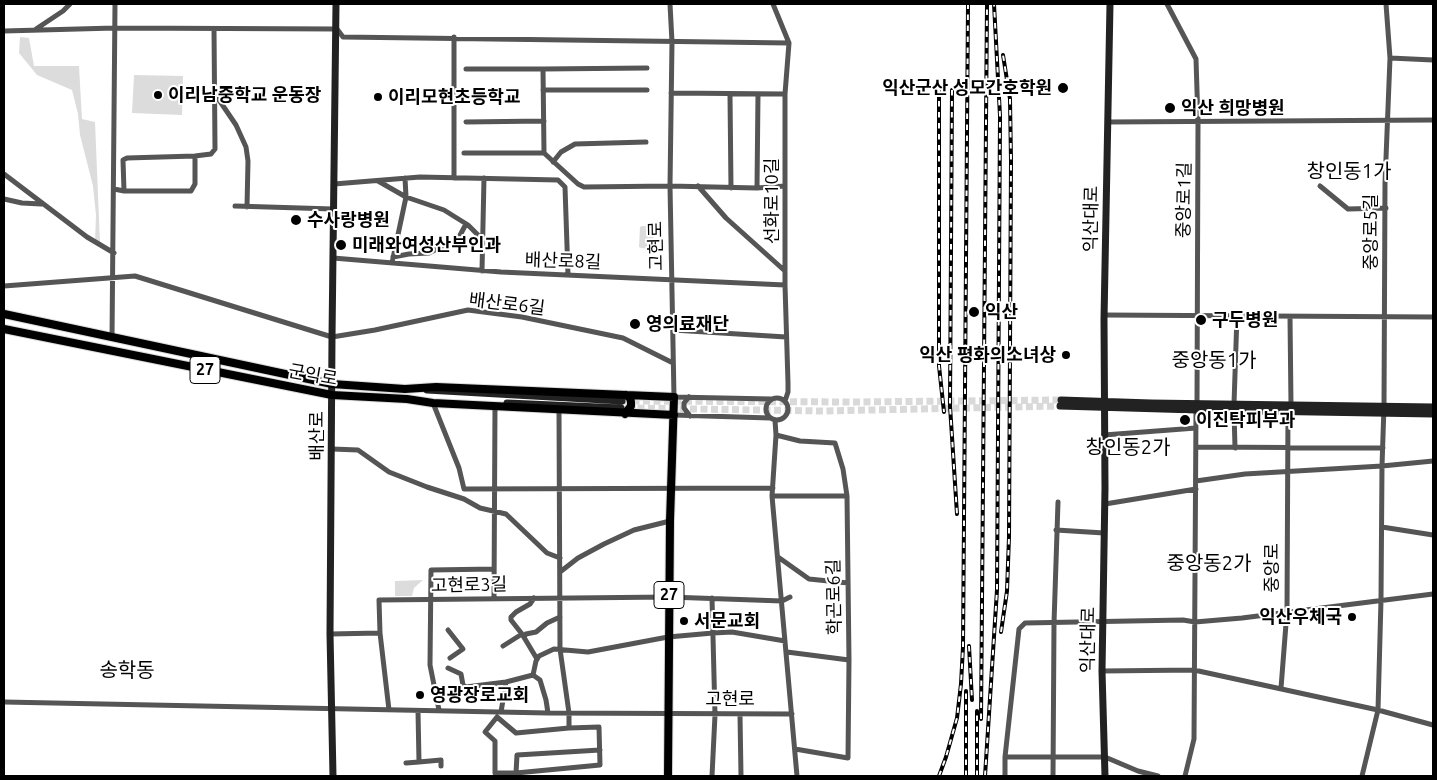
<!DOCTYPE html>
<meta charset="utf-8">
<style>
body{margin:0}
#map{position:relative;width:1437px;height:780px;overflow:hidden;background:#fff;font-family:Ubuntu,sans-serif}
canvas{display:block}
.frame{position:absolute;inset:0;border:5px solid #000;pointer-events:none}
</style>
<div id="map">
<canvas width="1437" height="780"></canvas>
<div class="frame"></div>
</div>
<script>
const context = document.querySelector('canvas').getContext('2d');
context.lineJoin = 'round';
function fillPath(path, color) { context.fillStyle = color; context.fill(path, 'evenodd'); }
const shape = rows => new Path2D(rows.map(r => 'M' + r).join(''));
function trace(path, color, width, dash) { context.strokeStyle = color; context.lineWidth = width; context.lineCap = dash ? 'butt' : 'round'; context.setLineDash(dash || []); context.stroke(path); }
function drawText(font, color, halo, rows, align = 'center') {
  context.font = font + ' Ubuntu,"Noto Sans KR",sans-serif'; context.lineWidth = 4; context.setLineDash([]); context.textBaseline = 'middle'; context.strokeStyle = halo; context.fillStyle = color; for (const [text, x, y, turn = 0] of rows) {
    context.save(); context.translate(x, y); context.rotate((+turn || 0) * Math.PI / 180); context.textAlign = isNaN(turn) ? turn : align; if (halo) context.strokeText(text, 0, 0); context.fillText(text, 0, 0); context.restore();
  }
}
fillPath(shape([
 [20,37,29,38,34,66,79,66,82,119,95,122,100,243,95,242,96,215,93,186,80,135,78,114,72,90,37,75,19,53],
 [134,75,183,76,182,115,132,113],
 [642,226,653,226,654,228,653,248,651,249,641,248,639,247,640,227],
 [423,580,414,588,412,596,395,596,395,581]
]), '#dcdcdc');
trace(shape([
 [622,401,856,402,1061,400],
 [627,408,823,411,1060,406]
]), '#d9d9d9', 7, [7, 3.5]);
const primary = shape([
 [4,314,332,384,405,389,436,387,674,397,670,521,668,776],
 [4,329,332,395,407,399,433,403,674,415],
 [625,414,631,406,631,402,630,398,626,395]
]);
trace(primary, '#dbdbdb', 10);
trace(shape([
 [670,4,672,42,670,186,674,397,771,399],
 [773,4,789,43,785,94,785,285,788,383,788,392,785,401],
 [1167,4,1196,59,1198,122,1197,404],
 [36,29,63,11,70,4],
 [4,31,115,28,337,29,343,37,789,43],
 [1390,58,1433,60],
 [466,69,543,69,544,153],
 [543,69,647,68],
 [543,90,647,90],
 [671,93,785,94],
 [215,94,236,125,246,147,248,161,247,207],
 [730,95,731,188],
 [466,122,544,121],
 [1108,122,1433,120],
 [464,153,544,153,578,184,584,187,670,186,757,188,785,186],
 [553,162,561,152,575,144,646,142],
 [4,174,87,237,114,253],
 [454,178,454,37],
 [378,181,406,197,444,210,468,225,483,240],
 [334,184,420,177,558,180,565,187,568,275],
 [698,186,726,218,785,271],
 [1320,186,1348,209,1386,208],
 [757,188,758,94],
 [114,189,124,191,191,191,195,184,195,156],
 [124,191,123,160,127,158,195,156,211,154,215,149,214,29],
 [4,199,22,203,41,204],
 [235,206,333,209],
 [393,257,409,254,429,253,437,249,458,239,466,224],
 [333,258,501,272,785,285],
 [392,263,406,197,405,178],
 [482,271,484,178],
 [4,286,135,276,332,337,375,330,468,310,522,317,623,338,673,363],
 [1104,315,1433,317],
 [1290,317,1291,405],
 [673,330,786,337],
 [112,338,115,4],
 [689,397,684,403,684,408,690,416],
 '766 409a11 11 0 1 1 22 0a11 11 0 1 1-22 0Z',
 [433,403,459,468,464,489,773,488],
 [1234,404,1237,315],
 [559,410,560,649,569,713,569,728,516,733,497,717,485,732,495,741,495,773,516,773,600,765,599,727,569,728],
 [1234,410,1235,448],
 [674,415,770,418],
 [775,420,776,435,772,496,797,776],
 [776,435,800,441,835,443,843,469,847,496,849,660,848,758,795,749],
 [1104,435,1196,428],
 [1196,447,1383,448],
 [332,449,358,450,389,472,427,487,464,499,480,508,506,514,547,553,560,558],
 [1196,481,1245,474,1382,466,1433,461],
 [772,496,847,496],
 [1105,504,1196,489],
 [1382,527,1433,535],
 [1056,530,1104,533],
 [778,557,809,579,848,583],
 [560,572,578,558,604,544,634,530,670,521],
 [494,598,495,406],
 [534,598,530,604,516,612,511,617,511,620,522,634,537,659],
 [712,598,715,715,712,776],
 [448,630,463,649,450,658],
 [330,634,380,633],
 [524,637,526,634,536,632,547,623,560,617],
 [503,646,522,634],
 [787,652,849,660],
 [448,668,461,674,463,685,466,687,506,682],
 [1102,671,1194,670,1378,710,1433,725],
 [533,675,540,680,546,700,548,713],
 [1281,688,1287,611,1288,412],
 [4,702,548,713,792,714],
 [389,710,380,633,379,600,669,597,782,601,790,597],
 [439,710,430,665,431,570,494,569],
 [501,712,506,682,533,675,536,661,539,656,554,649,588,652,668,637,713,633,732,632,785,641],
 [740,715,741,776],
 [1005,757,1105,757,1138,771,1158,776],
 [419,762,441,760,441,766],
 [406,763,419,762,418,711],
 [516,773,517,755,600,750],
 [1005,776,1005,757,1019,629,1025,623,1183,620,1195,622,1242,618,1433,594],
 [1053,776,1054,623,1058,502],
 [1185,776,1194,739,1196,410],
 [1362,776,1378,710,1381,600,1382,466,1384,406,1385,183,1390,58,1386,4]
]), '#555', 5);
trace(shape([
 [427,390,622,401],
 [1061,400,1151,403,1433,407],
 [507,403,621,408],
 [1060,406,1196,410,1433,414],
 [333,776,330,634,332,337,336,4],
 [1105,776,1102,671,1105,488,1104,319,1110,4]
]), '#222', 7);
trace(primary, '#000', 8);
const rail = shape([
 [939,90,939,366,944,412],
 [952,90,950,406,957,514],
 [1001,632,1007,591,1009,537,1011,161,1010,99,1003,55],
 [969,646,972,700],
 [981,719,987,4],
 [939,776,946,757,957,718,961,684,963,647,968,4],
 [966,776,966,691],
 [977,776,977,711],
 [985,776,997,590,1000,116,994,4]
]);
trace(rail, '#000', 4);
trace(rail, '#fff', 2, [5.5]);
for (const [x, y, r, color] of [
 [1063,88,6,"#000"],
 [158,95,5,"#000"],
 [378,97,5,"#000"],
 [1170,108,6,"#000"],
 [296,220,6,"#000"],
 [341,245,6,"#000"],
 [974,312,6,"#000"],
 [1201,320,6,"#000"],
 [635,324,6,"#000"],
 [1066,355,5,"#000"],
 [1185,420,6,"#000"],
 [1352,617,5,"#000"],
 [684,621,5,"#000"],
 [420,695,5,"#000"]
]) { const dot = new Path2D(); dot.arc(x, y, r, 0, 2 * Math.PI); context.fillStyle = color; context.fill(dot); trace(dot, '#fff', 2); }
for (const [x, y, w] of [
 [205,370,30],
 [669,595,30]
]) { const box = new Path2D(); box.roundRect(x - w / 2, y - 13.5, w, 27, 4); context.fillStyle = '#fff'; context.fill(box); trace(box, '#000', 1); }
drawText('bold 16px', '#000', null, [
 ["27",205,370],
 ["27",669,595]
]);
drawText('bold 18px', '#000', '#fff', [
 ["익산군산 성모간호학원",1052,88,"right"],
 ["이리남중학교 운동장",168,95],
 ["이리모현초등학교",388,97],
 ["익산 희망병원",1181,108],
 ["수사랑병원",307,220],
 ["미래와여성산부인과",352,245],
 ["익산",985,312],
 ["구두병원",1212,320],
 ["영의료재단",646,324],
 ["익산 평화의소녀상",1056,355,"right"],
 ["이진탁피부과",1196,420],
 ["익산우체국",1342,617,"right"],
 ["서문교회",694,621],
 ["영광장로교회",430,695]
], 'left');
drawText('18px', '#000', '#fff', [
 ["중앙로1길",1184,200,-89],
 ["선화로10길",772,201,-90],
 ["익산대로",1091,219,-89],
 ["중앙로5길",1371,232,-90],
 ["고현로",656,246,-91],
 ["배산로8길",563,261,2],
 ["배산로6길",507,304,7],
 ["군익로",313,375,10],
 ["배산로",317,436,-90],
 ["중앙로",1272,568,-90],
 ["고현로3길",469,585,-1],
 ["학곤로6길",834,597,-91],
 ["익산대로",1088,640,-89],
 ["고현로",730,699]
]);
drawText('20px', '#000', '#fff', [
 ["창인동1가",1349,171],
 ["중앙동1가",1214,360],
 ["창인동2가",1128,447],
 ["중앙동2가",1209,563],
 ["송학동",127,670]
]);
</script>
